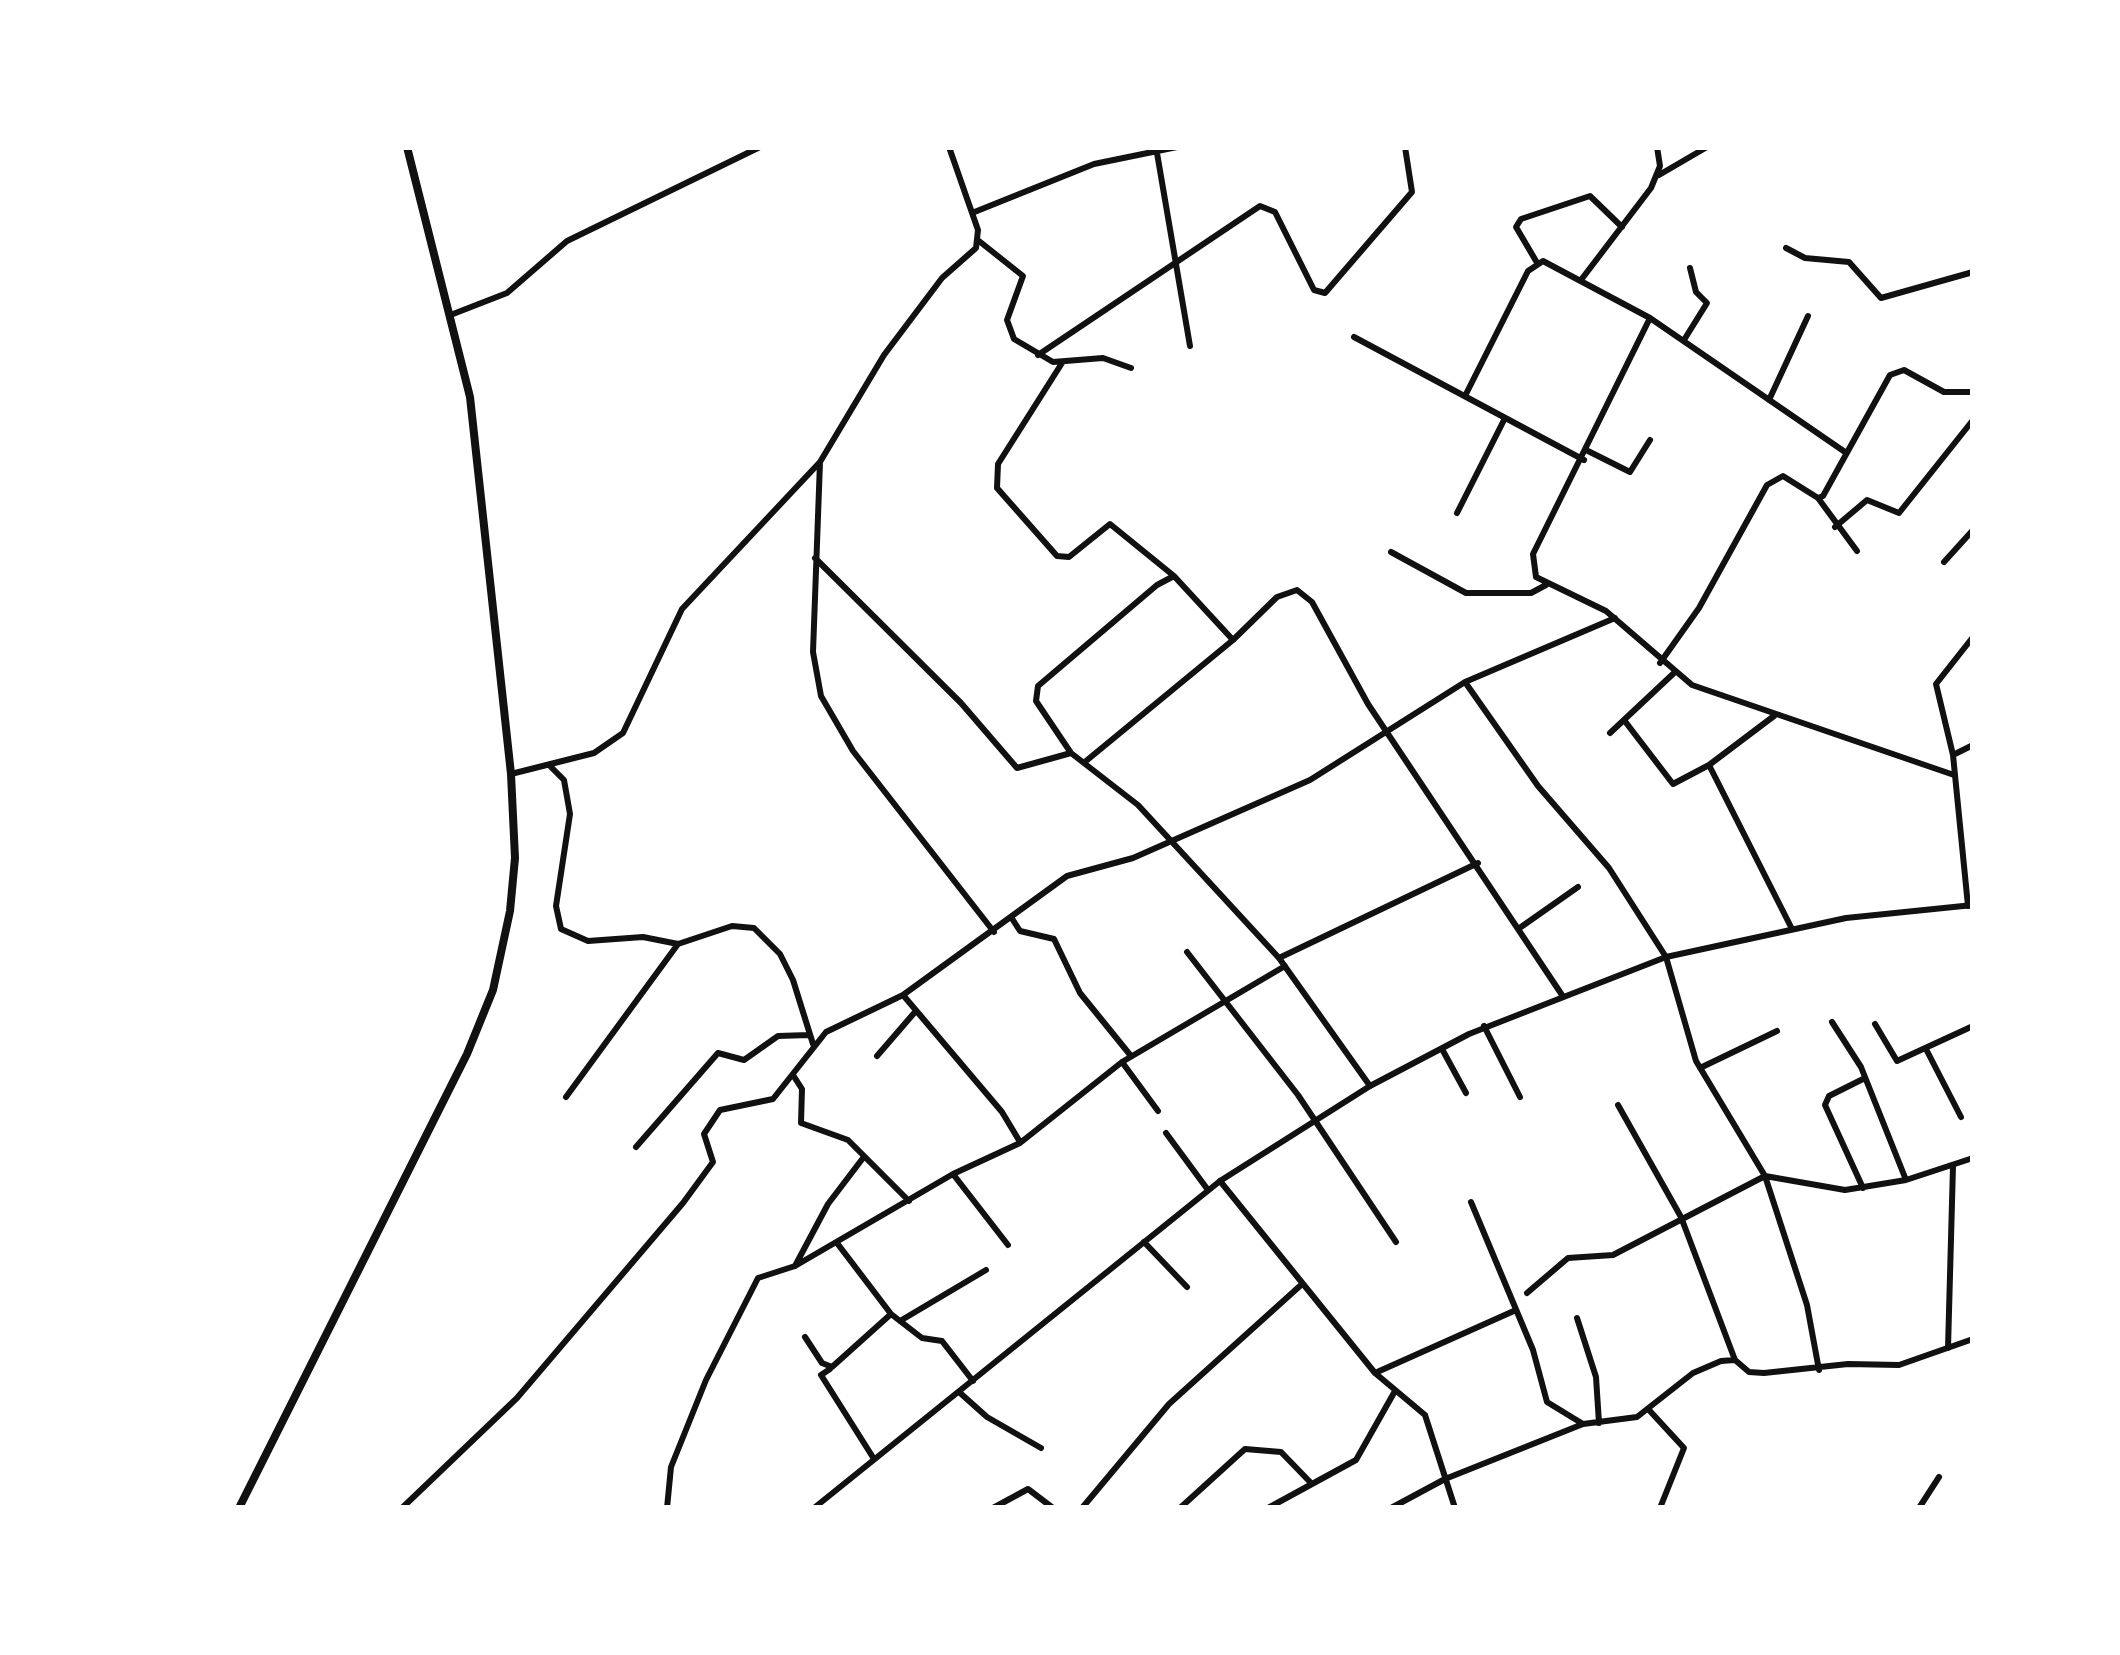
<!DOCTYPE html>
<style>
body{margin:0}
#map{position:relative;width:2120px;height:1655px;overflow:hidden;background:#fff;font-family:Poppins,sans-serif}
canvas{display:block}
.frame{position:absolute;inset:0;border:150px solid #fff;pointer-events:none}
</style>
<div id="map">
<canvas width="2120" height="1655"></canvas>
<div class="frame"></div>
</div>
<script>
const context = document.querySelector('canvas').getContext('2d');
context.lineJoin = 'round';
const shape = rows => new Path2D(rows.map(r => 'M' + r).join(''));
function trace(path, color, width, dash) { context.strokeStyle = color; context.lineWidth = width; context.lineCap = dash ? 'butt' : 'round'; context.setLineDash(dash || []); context.stroke(path); }
trace(shape([
 [1157,153,1190,346],
 [1659,175,1707,147],
 [972,213,1094,164,1177,147],
 [979,241,1023,276,1007,320,1014,339,1053,362,1103,358,1131,368],
 [1786,248,1805,258,1849,262,1881,298,1973,272],
 [1536,261,1516,227,1521,219,1590,196,1622,227],
 [1581,280,1651,188,1660,166,1657,147],
 [453,314,507,293,567,241,760,147],
 [1650,318,1533,554,1536,577,1606,611,1692,685,1954,775],
 [1354,337,1584,460],
 [1684,340,1707,303,1696,292,1690,268],
 [1038,355,1260,206,1275,212,1314,290,1325,293,1412,192,1405,147],
 [1062,363,998,464,997,488,1057,556,1069,557,1110,524,1174,576],
 [1465,396,1528,271,1543,261,1650,318,1845,452],
 [1769,400,1808,316],
 [1588,451,1630,472,1650,440],
 [820,462,813,652,821,696,853,751,994,932],
 [1818,498,1857,551],
 [1457,513,1505,418],
 [1835,527,1867,500,1899,513,1973,420],
 [1391,552,1466,593,1531,593,1546,585],
 [815,558,961,703,1017,768,1071,753,1138,805,1279,958,1370,1086],
 [1944,562,1973,530],
 [1660,663,1699,608,1767,485,1783,476,1818,498,1823,496,1890,375,1904,370,1944,392,1973,392],
 [1465,682,1538,786,1609,868,1666,957,1696,1061,1765,1176,1807,1305,1819,1370],
 [1774,716,1709,765,1792,929],
 [1624,720,1673,784,1709,765],
 [1610,733,1674,673],
 [1071,753,1036,701,1038,686,1157,585,1174,576,1233,640],
 [1953,755,1973,745],
 [1086,761,1233,640,1277,597,1297,590,1312,602,1368,704,1562,995],
 [551,767,564,780,570,814,556,906,561,929,588,941,643,937,678,944,732,926,754,928,780,954,793,980,813,1044],
 [511,774,594,753,623,733,682,609,820,462,884,355,942,278,976,248,978,230,949,147],
 [1968,906,1953,755,1936,684,1973,637],
 [1011,917,1020,931,1054,939,1080,993,1131,1056],
 [1521,927,1578,887],
 [1187,952,1298,1095,1396,1242],
 [1279,958,1478,863],
 [903,995,1002,1112,1020,1142],
 [1832,1022,1861,1067,1906,1180],
 [1875,1024,1897,1061,1973,1026],
 [1484,1026,1520,1097],
 [1442,1049,1466,1093],
 [1926,1049,1961,1117],
 [877,1056,915,1012],
 [1122,1062,1158,1111],
 [1700,1068,1777,1031],
 [793,1075,802,1089,801,1123,848,1140,909,1201],
 [566,1097,678,944],
 [1618,1105,1681,1217,1735,1360],
 [1166,1133,1208,1190],
 [636,1147,718,1053,744,1060,778,1036,809,1035],
 [953,1174,1008,1245],
 [1220,1181,1375,1373,1425,1415,1455,1508],
 [1863,1188,1825,1105,1829,1096,1865,1078],
 [1471,1202,1533,1350,1547,1402,1583,1424,1637,1417,1693,1373,1721,1361,1735,1360,1749,1372,1764,1373,1848,1364,1899,1365,1973,1339],
 [1144,1242,1187,1287],
 [837,1243,891,1314,922,1338,942,1341,973,1381],
 [795,1266,828,1204,863,1158],
 [1527,1293,1568,1258,1613,1255,1765,1176,1845,1190,1906,1180,1973,1158],
 [1577,1318,1596,1377,1599,1423],
 [900,1321,986,1270],
 [805,1337,822,1363,832,1367,891,1314],
 [1948,1348,1953,1166],
 [830,1369,821,1375,874,1459],
 [1375,1373,1516,1310],
 [959,1392,987,1417,1041,1448],
 [1649,1410,1684,1448,1660,1508],
 [402,1508,517,1398,683,1203,713,1162,704,1134,720,1110,773,1099,826,1032,903,995,1067,876,1133,858,1310,780,1465,682,1615,618],
 [667,1508,671,1467,706,1380,758,1278,795,1266,953,1174,1020,1143,1122,1062,1285,966],
 [993,1508,1028,1489,1053,1508],
 [1082,1508,1169,1404,1301,1285],
 [1180,1508,1245,1449,1281,1452,1312,1484],
 [1268,1508,1356,1460,1395,1391],
 [1391,1508,1445,1479,1583,1424],
 [1919,1508,1939,1477]
]), '#111', 6);
trace(shape([
 [814,1508,1220,1181,1370,1086,1469,1034,1666,957,1846,918,1973,905]
]), '#111', 6);
trace(shape([
 [239,1508,467,1054,493,990,510,911,515,858,511,774,470,397,407,147]
]), '#111', 8);
</script>
